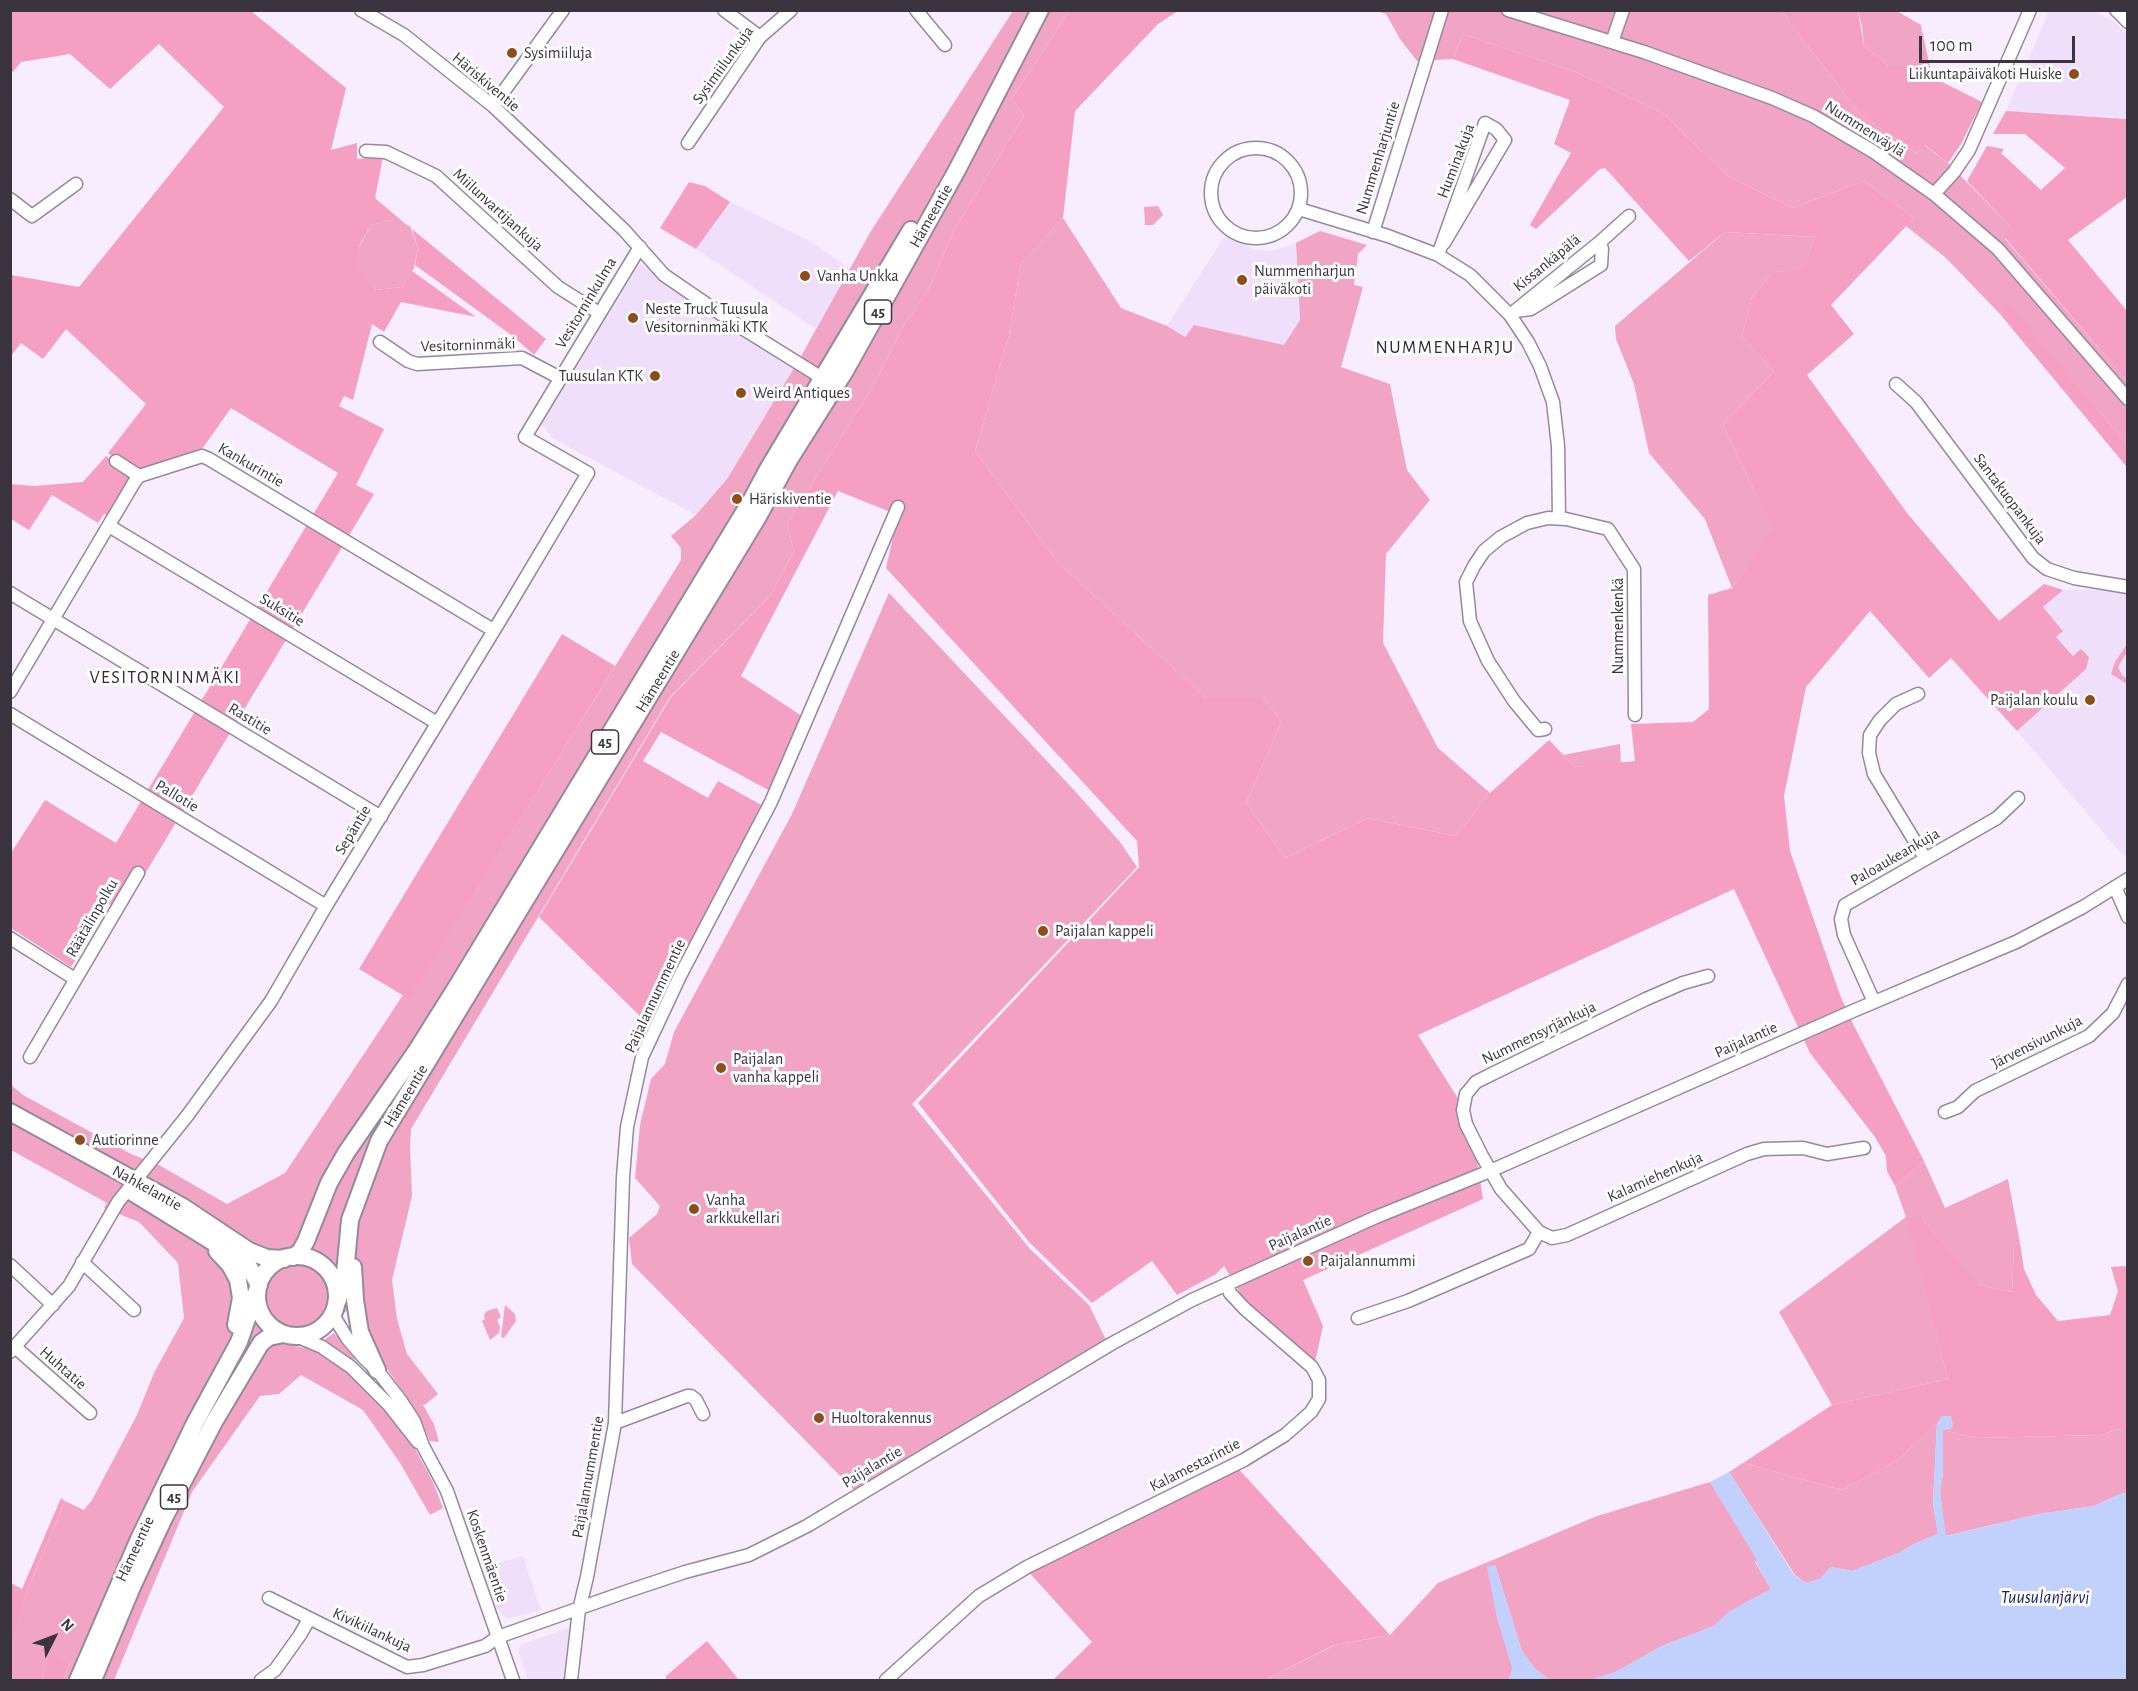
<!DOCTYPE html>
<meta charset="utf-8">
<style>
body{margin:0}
#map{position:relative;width:2138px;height:1691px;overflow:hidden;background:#f7edfe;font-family:"Alegreya Sans",sans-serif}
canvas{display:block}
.frame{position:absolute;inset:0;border:12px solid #39343d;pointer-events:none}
.north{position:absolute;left:24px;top:1607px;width:60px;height:60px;-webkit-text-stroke:4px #fefefe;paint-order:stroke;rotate:48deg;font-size:16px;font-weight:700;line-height:24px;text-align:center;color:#39343d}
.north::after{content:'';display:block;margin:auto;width:21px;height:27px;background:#39343d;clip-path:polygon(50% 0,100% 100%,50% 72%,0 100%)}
.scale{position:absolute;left:1919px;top:36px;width:156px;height:27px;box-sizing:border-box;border:3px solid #39343d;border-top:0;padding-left:8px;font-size:18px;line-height:21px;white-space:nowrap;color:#39343d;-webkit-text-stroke:4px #fefefe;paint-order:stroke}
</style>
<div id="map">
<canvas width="2138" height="1691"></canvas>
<div class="frame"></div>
<div class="north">N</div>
<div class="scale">100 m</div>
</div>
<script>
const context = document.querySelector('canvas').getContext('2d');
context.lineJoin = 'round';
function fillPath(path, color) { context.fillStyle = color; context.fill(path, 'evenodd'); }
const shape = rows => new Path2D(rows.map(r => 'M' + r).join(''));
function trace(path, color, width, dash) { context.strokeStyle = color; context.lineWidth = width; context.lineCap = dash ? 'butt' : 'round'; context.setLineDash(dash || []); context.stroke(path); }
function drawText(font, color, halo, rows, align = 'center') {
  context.font = font + ' "Alegreya Sans",sans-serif'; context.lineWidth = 6; context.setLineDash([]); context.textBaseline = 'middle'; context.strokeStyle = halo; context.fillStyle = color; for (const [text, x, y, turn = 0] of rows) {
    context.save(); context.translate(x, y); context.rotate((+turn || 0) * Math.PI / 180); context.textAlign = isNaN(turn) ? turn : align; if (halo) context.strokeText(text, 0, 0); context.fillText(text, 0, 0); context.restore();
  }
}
fillPath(shape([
 [2049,11,2094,11,2114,21,2126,34,2128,38,2127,118,2006,111],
 [730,202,810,241,849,268,816,329,696,249],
 [1226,234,1254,250,1272,251,1296,243,1300,320,1285,345,1194,325,1185,337,1167,326],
 [640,263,794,367,727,479,696,515,552,438,542,424],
 [2099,589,2127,594,2127,858,2119,851,2017,731,2086,669,2056,637,2063,631,2043,607,2063,590],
 [523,1556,541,1610,507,1619,497,1609,482,1568],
 [572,1627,566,1680,528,1680,518,1651,521,1644]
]), '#f0dffb');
fillPath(shape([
 [1013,11,1069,11,1012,99,1024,116,956,227,928,291,904,325,874,385,787,524,794,551,770,596,670,697,411,1129,410,1147,412,1196,392,1280,397,1319,407,1354,438,1394,426,1404,423,1405,434,1424,439,1442,430,1441,413,1406,372,1348,359,1303,293,1345,317,1351,329,1356,366,1385,411,1441,433,1482,443,1508,430,1515,400,1463,363,1410,301,1375,279,1394,260,1396,192,1492,114,1680,64,1680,70,1663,49,1653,42,1680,11,1680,11,1646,13,1634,26,1593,65,1501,84,1510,92,1500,137,1415,154,1373,184,1318,178,1263,139,1222,104,1208,107,1203,11,1150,10,1084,23,1095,131,1154,159,1165,227,1204,285,1173,403,995,409,998,681,560,681,548,671,536,696,515,727,479,800,358,871,231],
 [1377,11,1781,11,1861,115,1916,153,1924,145,1948,163,2010,226,2005,239,2127,381,2127,444,2009,305,2000,314,1946,258,1906,226,1914,218,1864,181,1793,208,1729,177,1664,114,1578,73,1463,34,1453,59,1417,61,1400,39,1386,14],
 [1858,11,1897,11,1921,25,1923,49,1909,66,1889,66,1864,46,1862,26],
 [1158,206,1163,215,1153,225,1145,225,1144,207],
 [1063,218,1121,308,1167,326,1185,337,1194,325,1284,345,1300,320,1296,243,1320,231,1367,245,1358,254,1354,285,1363,287,1341,367,1390,384,1407,470,1430,500,1386,554,1383,643,1438,748,1490,793,1456,836,1368,818,1285,858,1246,803,1281,722,1263,698,1206,698,1057,562,975,451,1009,335,1021,263],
 [391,220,410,226,418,248,414,268,402,287,376,290,355,264,356,255,359,247,371,225],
 [1725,232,1815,237,1803,271,1773,272,1752,297,1742,336,1774,371,1723,425,1753,488,1775,528,1732,588,1705,519,1649,453,1634,384,1616,339,1615,326],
 [889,593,1074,790,1120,842,1137,867,912,1104,1030,1249,1089,1305,1106,1340,854,1490,632,1264,629,1238,657,1214,660,1206,635,1178,640,1125,651,1079,665,1064,674,1032,792,814],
 [2127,644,2127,652,2118,667,2122,675,2127,679,2127,684,2111,674,2115,662],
 [1620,744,1621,764,1575,767,1563,755],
 [1924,1161,1945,1208,2008,1179,2020,1243,2014,1244,2012,1292,1977,1285,1921,1217,1907,1217,1948,1379,1832,1405,1779,1312,1906,1217,1895,1186],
 [505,1305,515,1314,516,1321,504,1338,501,1337],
 [497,1308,501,1317,497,1320,500,1327,499,1333,490,1340,482,1321,485,1319,484,1315,487,1311],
 [334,1333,356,1358,354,1360,324,1340],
 [1937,1424,1933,1503,1938,1534,1916,1543,1897,1554,1852,1571,1831,1567,1820,1579,1806,1583,1795,1575,1729,1472,1743,1463,1842,1490,1896,1461],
 [2127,1426,2127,1493,2120,1494,2094,1506,2039,1514,1945,1536,1940,1492,1943,1474,1943,1430,1976,1438,2101,1435],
 [1710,1482,1758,1560,1755,1562,1771,1589,1729,1612,1714,1626,1662,1646,1616,1672,1591,1680,1550,1680,1535,1669,1522,1651,1495,1565,1496,1614,1513,1668,1509,1680,1265,1680,1335,1645,1390,1635,1438,1583,1597,1516]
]), '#f2a4c4');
fillPath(shape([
 [11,11,251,11,346,88,331,150,357,143,357,159,383,157,375,198,409,227,391,220,371,225,359,246,356,264,376,290,402,287,412,271,476,317,401,302,384,332,372,324,353,400,344,396,339,406,384,429,356,485,374,494,122,912,102,900,87,926,83,948,71,967,11,928,11,853,45,800,116,843,338,473,231,408,200,452,152,468,141,469,137,473,108,453,146,404,66,329,43,359,21,343,11,356,11,275,79,287,224,107,159,44,110,89,70,54,21,62,13,72,10,70],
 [1069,11,1178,11,1158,24,1075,111,1063,218,1021,263,1009,335,975,451,1057,562,1206,698,1263,698,1281,722,1246,803,1285,858,1368,818,1456,836,1490,793,1549,740,1575,767,1635,761,1631,724,1693,722,1709,709,1708,595,1732,588,1774,528,1753,488,1723,425,1774,371,1742,336,1752,297,1773,272,1803,270,1815,237,1725,232,1689,261,1605,168,1600,169,1536,229,1530,225,1571,153,1554,144,1570,100,1453,59,1463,34,1578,73,1664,114,1729,177,1793,208,1864,181,1914,218,1831,305,1854,334,1807,375,1907,513,1999,621,2044,584,2063,590,2043,607,2063,631,2056,637,2073,656,2081,649,2089,657,2086,669,2017,731,1951,658,1929,678,1870,611,1806,687,1784,796,1790,851,1840,995,1853,1024,1924,1161,1895,1186,1887,1171,1886,1156,1875,1137,1810,1053,1734,889,1418,1035,1459,1100,1476,1153,1483,1199,1303,1280,1323,1326,1315,1362,1245,1301,1224,1266,1216,1274,1177,1295,1152,1261,1092,1303,1029,1242,918,1103,1139,867,1137,841,886,568,898,515,838,491,741,676,805,718,772,792,661,732,643,761,708,798,718,781,765,807,649,1025,539,917,671,697,770,596,794,551,787,524,874,385,904,325,928,291,956,227,1024,116,1012,99],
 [1781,11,1858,11,1864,46,1889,66,1909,66,1923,49,1921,25,1932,77,1982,102,1961,144,1948,163,1925,145,1916,153,1861,115],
 [2006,111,2127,119,2127,197,2068,240,2127,311,2127,381,2005,238,2009,225,1967,181,1987,146,2004,149,2001,153,2041,190,2065,168,2025,134,1993,134],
 [689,182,705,186,730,202,696,249,660,228],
 [412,229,546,339,534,355,514,337,415,265,418,248],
 [2009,304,2127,444,2127,472,2126,466,2000,314],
 [106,456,135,476,110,516,104,514,98,523,52,495,29,530,11,519,11,484,34,486,83,482],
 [562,634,615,666,409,999,359,969],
 [1906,1217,1921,1217,1978,1285,2012,1292,2014,1244,2020,1243,2024,1269,2036,1295,2058,1321,2110,1315,2118,1291,2111,1267,2127,1266,2127,1426,2101,1435,1976,1438,1943,1430,1942,1416,1937,1424,1896,1461,1842,1490,1743,1463,1832,1405,1948,1379],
 [1236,1466,1390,1635,1334,1645,1265,1680,1053,1680,1092,1642,1027,1570],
 [61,1498,65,1501,26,1593,11,1646,11,1583,22,1589],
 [707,1641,739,1680,666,1680,666,1676],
 [49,1652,70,1663,64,1680,42,1680]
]), '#f5a0c3');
fillPath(shape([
 [1942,1416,1951,1416,1953,1425,1951,1429,1943,1430,1943,1474,1940,1492,1946,1536,2039,1514,2094,1506,2120,1494,2127,1493,2127,1680,1591,1680,1616,1672,1662,1646,1714,1626,1729,1612,1771,1589,1755,1561,1757,1560,1710,1482,1729,1472,1794,1575,1806,1583,1820,1579,1831,1567,1852,1571,1897,1554,1916,1543,1938,1534,1933,1503,1937,1424],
 [1495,1565,1522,1651,1535,1669,1550,1680,1509,1680,1512,1668,1496,1614,1487,1567]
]), '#c2d0fe');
const minor = shape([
 [361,10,404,35,493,106,624,230,664,275,737,325,827,381],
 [724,10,760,37],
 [916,10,945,45],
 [1508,10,1644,52,1772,98,1813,116,1874,152,1934,194,1998,249,2128,399],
 [2116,10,2128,22],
 [1612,42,1623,10],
 [493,106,563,10],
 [688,143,760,37,791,10],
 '1211 193a45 45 0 1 1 90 0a45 45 0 1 1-90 0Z',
 [366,151,386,152,436,176,558,287,599,313],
 [1934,194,1954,172,1969,150,2030,10],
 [10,199,32,216,76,184],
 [1299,209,1388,236,1438,255,1470,275,1510,315,1528,342,1540,366,1553,402,1558,446,1559,518],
 [1373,232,1442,10],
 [1438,255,1485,123,1496,129,1505,140,1444,243],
 [1515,311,1600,242],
 [1510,315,1515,311,1531,309,1601,265,1602,249,1600,242,1629,216],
 [380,342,408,361,417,364,522,358,560,378],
 [1896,384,1916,402,2033,558,2047,569,2074,578,2128,587],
 [116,461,139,476],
 [109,526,437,723],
 [10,593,381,817],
 [10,692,135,481,139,476,202,456,209,459,493,630],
 [1918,694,1896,704,1880,720,1870,735,1869,753,1874,774,1925,858],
 [10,714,326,906],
 [1545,729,1538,730,1514,701,1488,661,1470,621,1466,582,1474,566,1484,551,1501,537,1527,523,1548,518,1566,519,1608,529,1634,569,1635,715],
 [2115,887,2128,917],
 [10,938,75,979],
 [1708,976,1683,983,1646,999,1492,1074,1476,1082,1466,1094,1463,1110,1466,1124,1482,1156,1501,1189,1539,1232,1552,1238,1567,1235,1747,1154,1764,1149,1803,1148,1827,1154,1864,1148],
 [1874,1002,1844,935,1841,919,1845,905,1997,818,2018,798],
 [30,1057,138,873],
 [1945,1112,1958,1107,1975,1091,2089,1036,2113,1013,2128,984],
 [82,1262,134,1310],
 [10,1265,53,1305],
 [333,1315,347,1338,364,1358,377,1370,401,1401,414,1421,423,1446,447,1491,513,1680],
 [1358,1318,1408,1301,1529,1249,1539,1232],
 [294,1335,322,1347,351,1367,389,1405,418,1442],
 [15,1347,90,1413],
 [10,1352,69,1286,118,1202,187,1116,271,1001,326,906,507,609,588,473,525,437,640,247],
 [615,1423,687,1396,691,1396,696,1400,703,1414],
 [269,1598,407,1667,423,1665,485,1646,498,1637,628,1591,685,1572,749,1555,807,1526,1111,1344,1192,1300,1376,1217,1490,1171,1853,1011,2016,942,2083,907,2128,879],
 [261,1680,275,1670,300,1635,309,1619],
 [571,1680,579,1610,587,1577,615,1423,623,1177,627,1127,642,1057,680,976,771,802,898,507],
 [886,1680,979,1596,1027,1567,1244,1460,1285,1435,1311,1412,1319,1399,1319,1380,1312,1367,1245,1309,1230,1293,1227,1284]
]);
const major = shape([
 [10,1112,183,1207,249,1251,267,1258,284,1259],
 [132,1192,234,1255,249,1267,259,1285],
 [217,1251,230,1265,238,1280,241,1298,236,1325],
 '257 1296a40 40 0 1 1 80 0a40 40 0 1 1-80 0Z',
 [293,1257,300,1252,306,1241,329,1183,346,1153,417,1050,459,983,751,501,768,469,911,230],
 [353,1267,355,1300,360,1332,377,1370],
 [338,1300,345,1273,350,1220,379,1141,759,515,789,460,845,371,957,170,1040,10],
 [78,1680,139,1539,195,1423,239,1342,257,1290],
 [93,1680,132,1587,164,1518,214,1422,261,1343,269,1337,283,1334]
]);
trace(minor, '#95899d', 15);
trace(major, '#95899d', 20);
trace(minor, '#fff', 12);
trace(major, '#fff', 16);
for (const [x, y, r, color] of [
 [512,53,6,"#8f4e19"],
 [2074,74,6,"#8f4e19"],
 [805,276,6,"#8f4e19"],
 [1242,280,6,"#8f4e19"],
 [633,318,6,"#8f4e19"],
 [655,376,6,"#8f4e19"],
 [741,393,6,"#8f4e19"],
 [737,499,6,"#8f4e19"],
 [2090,700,6,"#8f4e19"],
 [1043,931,6,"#8f4e19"],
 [721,1068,6,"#8f4e19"],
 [80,1140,6,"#8f4e19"],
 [694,1209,6,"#8f4e19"],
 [1308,1261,6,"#8f4e19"],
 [819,1418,6,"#8f4e19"]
]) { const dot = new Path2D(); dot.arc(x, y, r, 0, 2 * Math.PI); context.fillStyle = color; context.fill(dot); trace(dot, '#fefefe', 2); }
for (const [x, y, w] of [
 [878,312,27],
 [605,742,27],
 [174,1497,27]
]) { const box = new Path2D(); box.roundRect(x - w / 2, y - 12, w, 24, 4.5); context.fillStyle = '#fefefe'; context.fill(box); trace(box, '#39343d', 1.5); }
drawText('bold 15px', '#39343d', null, [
 ["45",878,312],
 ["45",605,742],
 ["45",174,1497]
]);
drawText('16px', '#39343d', '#fefefe', [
 ["Sysimiiluja",524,53],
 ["Liikuntapäiväkoti Huiske",2062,74,"right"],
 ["Nummenharjun",1254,271],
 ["päiväkoti",1254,289],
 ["Vanha Unkka",817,276],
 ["Neste Truck Tuusula",645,309],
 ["Vesitorninmäki KTK",645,327],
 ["Tuusulan KTK",643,376,"right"],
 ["Weird Antiques",753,393],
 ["Häriskiventie",749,499],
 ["Paijalan koulu",2078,700,"right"],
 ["Paijalan kappeli",1055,931],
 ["Paijalan",733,1059],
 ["vanha kappeli",733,1077],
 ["Autiorinne",92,1140],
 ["Vanha",706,1200],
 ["arkkukellari",706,1218],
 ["Paijalannummi",1320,1261],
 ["Huoltorakennus",831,1418]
], 'left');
drawText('16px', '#39343d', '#fefefe', [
 ["Sysimiilunkuja",723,65,-54],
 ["Häriskiventie",486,82,40],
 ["Nummenväylä",1865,129,32],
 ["Nummenharjuntie",1378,158,-73],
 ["Huminakuja",1456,161,-69],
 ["Miilunvartijankuja",498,210,42],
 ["Hämeentie",931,216,-60],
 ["Kissankäpälä",1547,263,-39],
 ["Vesitorninkulma",586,303,-59],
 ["Vesitorninmäki",468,345,-2],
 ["Kankurintie",251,465,30],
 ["Santakuopankuja",2010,499,53],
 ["Suksitie",282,610,31],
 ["Nummenkenkä",1618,626,-90],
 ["Hämeentie",658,681,-59],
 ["Rastitie",250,719,31],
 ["Pallotie",177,796,31],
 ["Sepäntie",353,830,-59],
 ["Paloaukeankuja",1895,857,-30],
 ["Räätälinpolku",92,918,-60],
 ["Paijalannummentie",655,996,-65],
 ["Nummensyrjänkuja",1539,1033,-26],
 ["Paijalantie",1746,1040,-24],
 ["Järvensivunkuja",2037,1042,-27],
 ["Hämeentie",406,1096,-59],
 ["Kalamiehenkuja",1655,1177,-24],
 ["Nahkelantie",147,1188,29],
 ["Paijalantie",1300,1233,-24],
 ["Huhtatie",63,1368,41],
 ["Kalamestarintie",1195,1465,-27],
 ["Paijalantie",872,1467,-31],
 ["Paijalannummentie",588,1477,-80],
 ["Hämeentie",135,1549,-65],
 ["Koskenmäentie",487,1556,71],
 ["Kivikiilankuja",372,1630,25]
]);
context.letterSpacing = '1.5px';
drawText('18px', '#332939', '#fefefe', [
 ["NUMMENHARJU",1445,348],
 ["VESITORNINMÄKI",165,678]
]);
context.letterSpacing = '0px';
drawText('italic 18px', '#1b2376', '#fefefe', [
 ["Tuusulanjärvi",2045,1598]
]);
</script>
